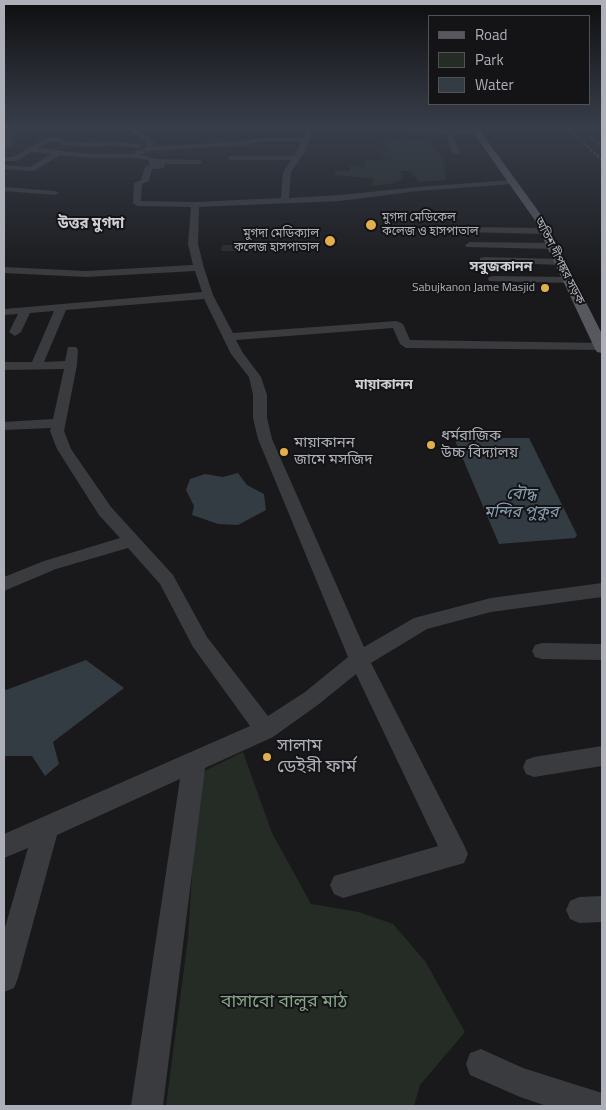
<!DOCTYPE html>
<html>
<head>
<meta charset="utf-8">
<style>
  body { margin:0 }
  #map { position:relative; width:606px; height:1110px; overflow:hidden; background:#19191b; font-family:"Titillium Web",sans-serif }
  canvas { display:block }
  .frame { position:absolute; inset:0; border:5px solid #adb0b9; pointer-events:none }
  .legend { position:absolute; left:428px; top:15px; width:162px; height:90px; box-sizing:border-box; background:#141416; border:1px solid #515257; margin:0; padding:6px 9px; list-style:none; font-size:15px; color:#adb0b9 }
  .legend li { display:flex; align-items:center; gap:10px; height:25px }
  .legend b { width:25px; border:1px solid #515257 }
</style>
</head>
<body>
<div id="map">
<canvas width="606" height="1110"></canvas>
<div class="frame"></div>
<ul class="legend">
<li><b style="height:6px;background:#57585e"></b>Road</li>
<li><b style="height:14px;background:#252c26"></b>Park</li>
<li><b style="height:14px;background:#333b43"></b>Water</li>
</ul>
</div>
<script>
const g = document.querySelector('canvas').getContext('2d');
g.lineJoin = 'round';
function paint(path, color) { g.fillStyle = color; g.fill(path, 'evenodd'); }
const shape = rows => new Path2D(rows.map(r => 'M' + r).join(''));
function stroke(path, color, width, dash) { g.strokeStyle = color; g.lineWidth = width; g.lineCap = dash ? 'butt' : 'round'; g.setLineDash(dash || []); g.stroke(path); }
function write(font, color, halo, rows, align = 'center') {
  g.font = font + ' "Titillium Web","Noto Sans Bengali",sans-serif'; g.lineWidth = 4; g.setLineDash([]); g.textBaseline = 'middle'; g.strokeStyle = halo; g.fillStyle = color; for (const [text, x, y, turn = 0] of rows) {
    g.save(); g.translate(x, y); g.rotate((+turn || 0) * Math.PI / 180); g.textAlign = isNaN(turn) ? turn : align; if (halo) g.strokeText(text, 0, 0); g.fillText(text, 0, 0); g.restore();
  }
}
paint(shape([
  [381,139,428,140,444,159,446,180,419,182,410,171,400,171,402,178,396,183,372,186,374,179,335,175,335,171,350,171,349,166,365,167,365,160,386,160,380,151,386,150],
  [222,245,283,245,282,251,221,251],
  [243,752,272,833,311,904,359,912,393,924,425,961,465,1032,420,1085,414,1106,166,1106,188,938,198,774]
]), '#252c26');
paint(shape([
  [454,438,529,438,577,535,575,538,499,544],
  [238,473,247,485,264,494,266,510,238,525,218,524,192,515,194,506,186,490,190,479,205,474,223,477],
  [86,660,124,688,53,742,59,764,45,776,32,756,4,756,4,688,6,690]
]), '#333b43');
paint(shape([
  [126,128,133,128,150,138,154,142,153,147,244,141,261,138,304,138,306,134,304,128,310,128,312,134,304,153,291,172,289,198,340,195,418,187,513,180,517,182,513,184,418,191,340,201,199,207,198,244,204,268,213,295,233,333,397,321,403,324,410,340,602,343,601,350,406,348,400,344,393,328,236,340,243,353,261,377,267,395,267,418,272,439,364,647,414,618,491,598,602,583,602,597,491,612,427,629,371,663,464,845,468,854,464,863,343,898,334,894,330,885,334,876,438,846,356,674,319,704,273,737,205,768,163,1106,131,1106,180,779,57,835,18,978,14,988,4,992,4,931,28,848,4,858,4,834,250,726,193,647,160,584,128,548,56,569,4,591,4,577,44,561,120,538,99,515,57,449,50,431,51,428,4,430,4,422,53,419,64,369,4,370,4,362,32,362,54,311,30,313,21,332,15,336,9,332,18,314,4,315,4,309,202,292,195,271,86,277,4,273,4,267,86,271,193,265,188,244,191,207,137,206,133,203,134,183,141,180,145,167,150,165,148,160,137,158,89,158,60,155,34,171,4,169,4,165,30,167,51,154,31,152,17,161,4,161,4,157,13,157,47,138,59,137,64,141,94,143,111,141,139,144,143,146,139,148,111,145,94,147,62,145,57,141,49,142,38,148,89,154,135,154,135,151,145,148,147,142,126,128],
  [261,142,302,142,294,156,231,156,227,158,231,160,291,160,283,172,281,198,195,202,141,201,142,184,149,181,152,169,164,168,165,164,199,164,203,162,199,160,156,159,141,155,149,151,244,145,261,142],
  [204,299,231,354,249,377,253,395,253,418,258,439,348,657,305,692,268,716,207,637,173,575,111,507,71,449,64,431,77,365,78,350,76,347,68,347,65,361,44,362,66,310,204,299],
  [372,128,409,128,478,131,481,133,478,135,452,134,460,152,456,154,452,152,445,133,375,130,372,128],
  [4,129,13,131,12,148,5,146,6,133,4,133,4,129],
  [4,187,55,191,59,193,55,195,4,191,4,187],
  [467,227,545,228,550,231,545,234,464,232,462,230,467,227],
  [470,242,553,243,558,246,553,249,467,247,465,245,470,242],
  [484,257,561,259,566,262,561,265,480,262,480,258,484,257],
  [493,276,569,277,574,280,569,283,489,281,488,279,489,277,493,276],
  [542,643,602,644,602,660,542,659,535,657,532,651,535,645,542,643],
  [602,746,602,766,534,777,526,774,523,767,526,760,534,757,602,746],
  [602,896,602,922,579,923,570,919,566,910,570,901,579,897,602,896],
  [481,1049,523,1068,602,1093,602,1106,547,1106,520,1097,470,1075,466,1064,470,1053,481,1049]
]), '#3a3b3f');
paint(shape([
  [470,128,478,128,544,219,602,334,602,353,597,352,595,349,534,219,470,128]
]), '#57585e');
stroke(shape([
  [567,128,602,160],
  [580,128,602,147]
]), '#53555a', 2, [2.5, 2]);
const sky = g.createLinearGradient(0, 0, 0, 283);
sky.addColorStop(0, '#0e0e0f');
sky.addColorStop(0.45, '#383e4a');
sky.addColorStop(1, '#383e4a00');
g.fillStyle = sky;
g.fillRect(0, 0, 606, 283);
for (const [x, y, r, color] of [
  [371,225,6,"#e1af4b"],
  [330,241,6,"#e1af4b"],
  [545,288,5,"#e1af4b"],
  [431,445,5,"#e1af4b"],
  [284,452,5,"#e1af4b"],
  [267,757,5,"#e1af4b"]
]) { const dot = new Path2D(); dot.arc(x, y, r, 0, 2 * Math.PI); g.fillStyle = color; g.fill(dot); stroke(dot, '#141416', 2); }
write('12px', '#adb0b9', '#141416', [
  ["মুগদা মেডিকেল",382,218,"left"],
  ["কলেজ ও হাসপাতাল",382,232,"left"],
  ["মুগদা মেডিক্যাল",319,234],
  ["কলেজ হাসপাতাল",319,248],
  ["Sabujkanon Jame Masjid",535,288]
], 'right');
write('12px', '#adb0b9', '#141416', [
  ["অতিশ দীপঙ্কর সড়ক",559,261,63]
]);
write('bold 14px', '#cdcfd5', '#141416', [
  ["সবুজকানন",501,268],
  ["মায়াকানন",384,386]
]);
write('bold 15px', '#cdcfd5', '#141416', [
  ["উত্তর মুগদা",91,224]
]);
write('15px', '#adb0b9', '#141416', [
  ["ধর্মরাজিক",441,436],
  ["উচ্চ বিদ্যালয়",441,453],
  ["মায়াকানন",294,443],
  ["জামে মসজিদ",294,460]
], 'left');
write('italic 16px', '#879db0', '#141416', [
  ["বৌদ্ধ",521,495],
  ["মন্দির পুকুর",521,513]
]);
write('18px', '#adb0b9', '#141416', [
  ["সালাম",277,747],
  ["ডেইরী ফার্ম",277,768]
], 'left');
write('18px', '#86a287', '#141416', [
  ["বাসাবো বালুর মাঠ",284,1003]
]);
</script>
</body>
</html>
